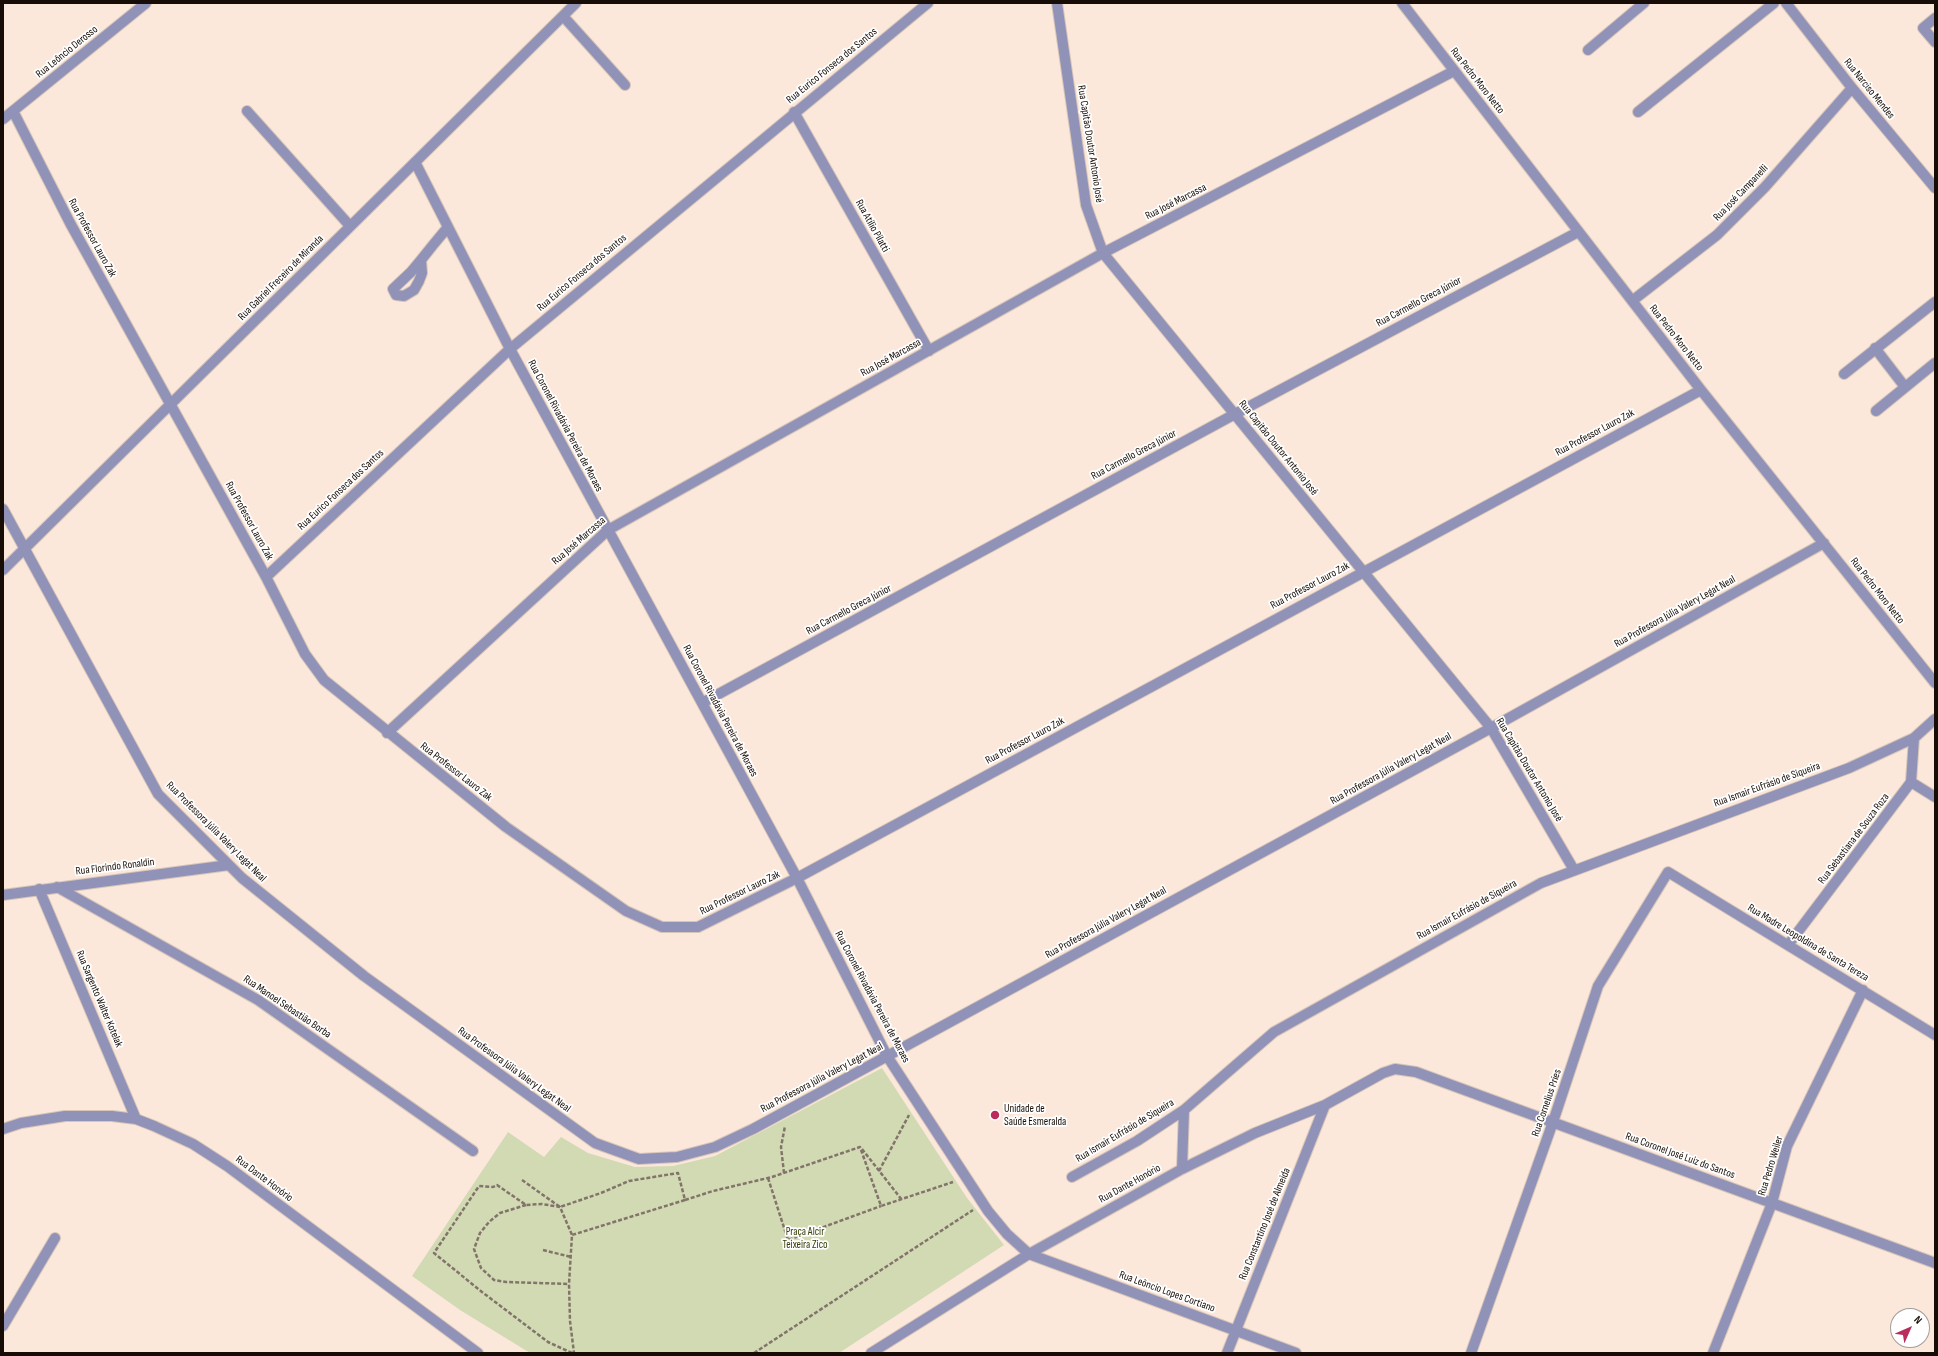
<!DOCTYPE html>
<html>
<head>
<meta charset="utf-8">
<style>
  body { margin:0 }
  #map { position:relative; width:1938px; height:1356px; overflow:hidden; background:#fbe8db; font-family:"Sofia Sans Condensed",sans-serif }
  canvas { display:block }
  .frame { position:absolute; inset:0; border:4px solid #170d06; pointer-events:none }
  .north { position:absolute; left:1890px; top:1308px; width:40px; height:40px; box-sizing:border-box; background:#fff; border:1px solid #a29e9b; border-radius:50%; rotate:45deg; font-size:11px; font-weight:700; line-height:16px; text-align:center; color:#170d06 }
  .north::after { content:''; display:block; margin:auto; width:14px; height:18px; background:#ba2c5c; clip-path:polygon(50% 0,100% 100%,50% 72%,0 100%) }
</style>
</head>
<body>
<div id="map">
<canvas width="1938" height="1356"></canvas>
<div class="frame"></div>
<div class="north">N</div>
</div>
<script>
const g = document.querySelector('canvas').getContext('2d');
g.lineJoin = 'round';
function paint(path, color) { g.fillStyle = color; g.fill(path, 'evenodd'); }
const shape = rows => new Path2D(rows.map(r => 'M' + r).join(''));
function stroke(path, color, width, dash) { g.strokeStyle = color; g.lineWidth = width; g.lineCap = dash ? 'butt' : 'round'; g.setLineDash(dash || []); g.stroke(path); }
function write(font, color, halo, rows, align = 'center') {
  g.font = font + ' "Sofia Sans Condensed",sans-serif'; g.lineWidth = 3.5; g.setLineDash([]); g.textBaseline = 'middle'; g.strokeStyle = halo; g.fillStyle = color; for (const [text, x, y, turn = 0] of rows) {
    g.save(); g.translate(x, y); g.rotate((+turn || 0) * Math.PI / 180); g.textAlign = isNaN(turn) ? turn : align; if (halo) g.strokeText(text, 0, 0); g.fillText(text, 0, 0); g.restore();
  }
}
paint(shape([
  [882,1068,967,1198,1004,1245,839,1353,530,1353,460,1310,412,1276,508,1132,544,1157,561,1137,588,1153,635,1167,673,1166,715,1156]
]), '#d2dab3');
const minor = shape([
  [1057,3,1086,205,1103,253,1491,728,1574,870],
  [1402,3,1701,390,1935,683],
  [1786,3,1852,88,1935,188],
  [563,16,625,85],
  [1935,18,1923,28,1935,42],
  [1588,50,1644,3],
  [13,111,70,223,266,577,305,654,324,680,506,827,626,911,662,927,698,927,797,878,1701,390],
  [247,111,350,226],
  [794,112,929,351],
  [1638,112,1774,3],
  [3,119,146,3],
  [415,162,510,349,797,878,887,1056,988,1211,1007,1234,1029,1254,1296,1353],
  [421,260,422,273,419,281,414,290,404,296,396,295,393,289,411,272,421,260,433,245,448,227],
  [1632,301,1717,235,1765,187,1852,88],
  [1875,348,1905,387],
  [1844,374,1935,302],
  [1876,411,1935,363],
  [3,509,158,794,242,878,364,976,595,1143,639,1159,677,1157,715,1147,753,1129,1491,728,1824,543],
  [3,570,576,3],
  [266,577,510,349,928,3],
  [702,703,1235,414,1578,232],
  [387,733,608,530,1103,253,1454,71],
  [1911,782,1935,797],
  [57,887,258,1000,473,1151],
  [39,889,136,1119],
  [3,895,229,865],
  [1788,945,1911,782,1914,738],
  [3,1129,21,1123,65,1116,112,1116,136,1119,154,1126,193,1144,227,1166,478,1353],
  [1182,1169,1184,1110],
  [1072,1177,1137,1141,1184,1110,1274,1032,1541,883,1849,768,1914,738,1935,719],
  [3,1326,55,1238],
  [871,1353,1029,1254,1182,1169,1255,1133,1325,1105,1383,1073,1395,1069,1416,1072,1935,1263],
  [1227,1353,1325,1105],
  [1471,1353,1553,1122,1598,986,1668,872,1935,1035],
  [1713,1353,1772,1203,1787,1146,1863,990]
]);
stroke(minor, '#d7c5b9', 12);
stroke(shape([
  [862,1149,902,1200],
  [879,1171,909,1115],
  [784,1173,781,1147,785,1126],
  [768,1178,788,1240,881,1206],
  [522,1180,560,1207,601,1193,629,1181,678,1173,685,1200,572,1235],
  [685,1200,713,1191,772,1177,860,1147,881,1206,953,1182],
  [526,1205,500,1213,489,1222,480,1233,474,1249,481,1268,494,1280,506,1282,569,1284],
  [543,1250,571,1257],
  [572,1353,548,1342,482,1292,434,1253,479,1186,493,1187,497,1185,526,1205,542,1204,560,1207,572,1235,569,1284,570,1321,574,1353],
  [754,1353,973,1210]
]), '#82746a', 2.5, [4, 2]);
stroke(minor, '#9192b7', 10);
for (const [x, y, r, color] of [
  [995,1115,5,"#ba2c5c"]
]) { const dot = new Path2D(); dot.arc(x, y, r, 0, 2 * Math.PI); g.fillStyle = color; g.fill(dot); stroke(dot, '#fff', 1.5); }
write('11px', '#170d06', '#fff', [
  ["Rua Leôncio Derosso",67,52,-39],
  ["Rua Eurico Fonseca dos Santos",832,66,-39],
  ["Rua Pedro Moro Netto",1477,81,52],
  ["Rua Narciso Mendes",1869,89,51],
  ["Rua Capitão Doutor Antonio José",1090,144,81],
  ["Rua José Campanelli",1741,193,-46],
  ["Rua José Marcassa",1176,202,-27],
  ["Rua Atílio Pilatti",872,226,61],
  ["Rua Professor Lauro Zak",92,238,61],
  ["Rua Eurico Fonseca dos Santos",582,273,-40],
  ["Rua Gabriel Freceiro de Miranda",281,278,-45],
  ["Rua Carmello Greca Júnior",1419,302,-28],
  ["Rua Pedro Moro Netto",1676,338,52],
  ["Rua José Marcassa",891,358,-29],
  ["Rua Coronel Rivadávia Pereira de Moraes",565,426,62],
  ["Rua Professor Lauro Zak",1595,433,-28],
  ["Rua Capitão Doutor Antonio José",1278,448,51],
  ["Rua Carmello Greca Júnior",1134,455,-28],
  ["Rua Eurico Fonseca dos Santos",341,490,-43],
  ["Rua Professor Lauro Zak",249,521,61],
  ["Rua José Marcassa",579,541,-41],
  ["Rua Professor Lauro Zak",1310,586,-28],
  ["Rua Pedro Moro Netto",1877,591,52],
  ["Rua Carmello Greca Júnior",849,610,-28],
  ["Rua Professora Júlia Valery Legat Neal",1675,612,-29],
  ["Rua Coronel Rivadávia Pereira de Moraes",720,711,62],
  ["Rua Professor Lauro Zak",1025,741,-28],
  ["Rua Professora Júlia Valery Legat Neal",1391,769,-29],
  ["Rua Capitão Doutor Antonio José",1529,770,59],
  ["Rua Professor Lauro Zak",456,772,38],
  ["Rua Ismair Eufrásio de Siqueira",1767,785,-20],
  ["Rua Professora Júlia Valery Legat Neal",216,832,45],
  ["Rua Sebastiana de Souza Roza",1854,839,-53],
  ["Rua Florindo Ronaldin",115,867,-7],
  ["Rua Professor Lauro Zak",740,893,-26],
  ["Rua Ismair Eufrásio de Siqueira",1467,910,-29],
  ["Rua Professora Júlia Valery Legat Neal",1106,923,-29],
  ["Rua Madre Leopoldina de Santa Tereza",1808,943,31],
  ["Rua Coronel Rivadávia Pereira de Moraes",872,997,62],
  ["Rua Sargento Walter Kotelak",99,999,67],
  ["Rua Manoel Sebastião Borba",287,1007,34],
  ["Rua Professora Júlia Valery Legat Neal",514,1070,36],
  ["Rua Professora Júlia Valery Legat Neal",822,1078,-28],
  ["Rua Cornelius Pries",1547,1103,-71],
  ["Rua Ismair Eufrásio de Siqueira",1125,1131,-31],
  ["Rua Coronel José Luiz do Santos",1680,1156,20],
  ["Rua Pedro Weiler",1771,1166,-73],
  ["Rua Dante Honório",264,1179,37],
  ["Rua Dante Honório",1130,1184,-29],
  ["Rua Constantino José de Almeida",1265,1224,-68],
  ["Rua Leôncio Lopes Cortiano",1167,1292,20]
]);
write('11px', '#170d06', '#fff', [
  ["Unidade de",1004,1109],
  ["Saúde Esmeralda",1004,1122]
], 'left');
write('11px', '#363d07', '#fff', [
  ["Praça Alcir",805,1232],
  ["Teixeira Zico",805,1245]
]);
</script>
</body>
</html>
